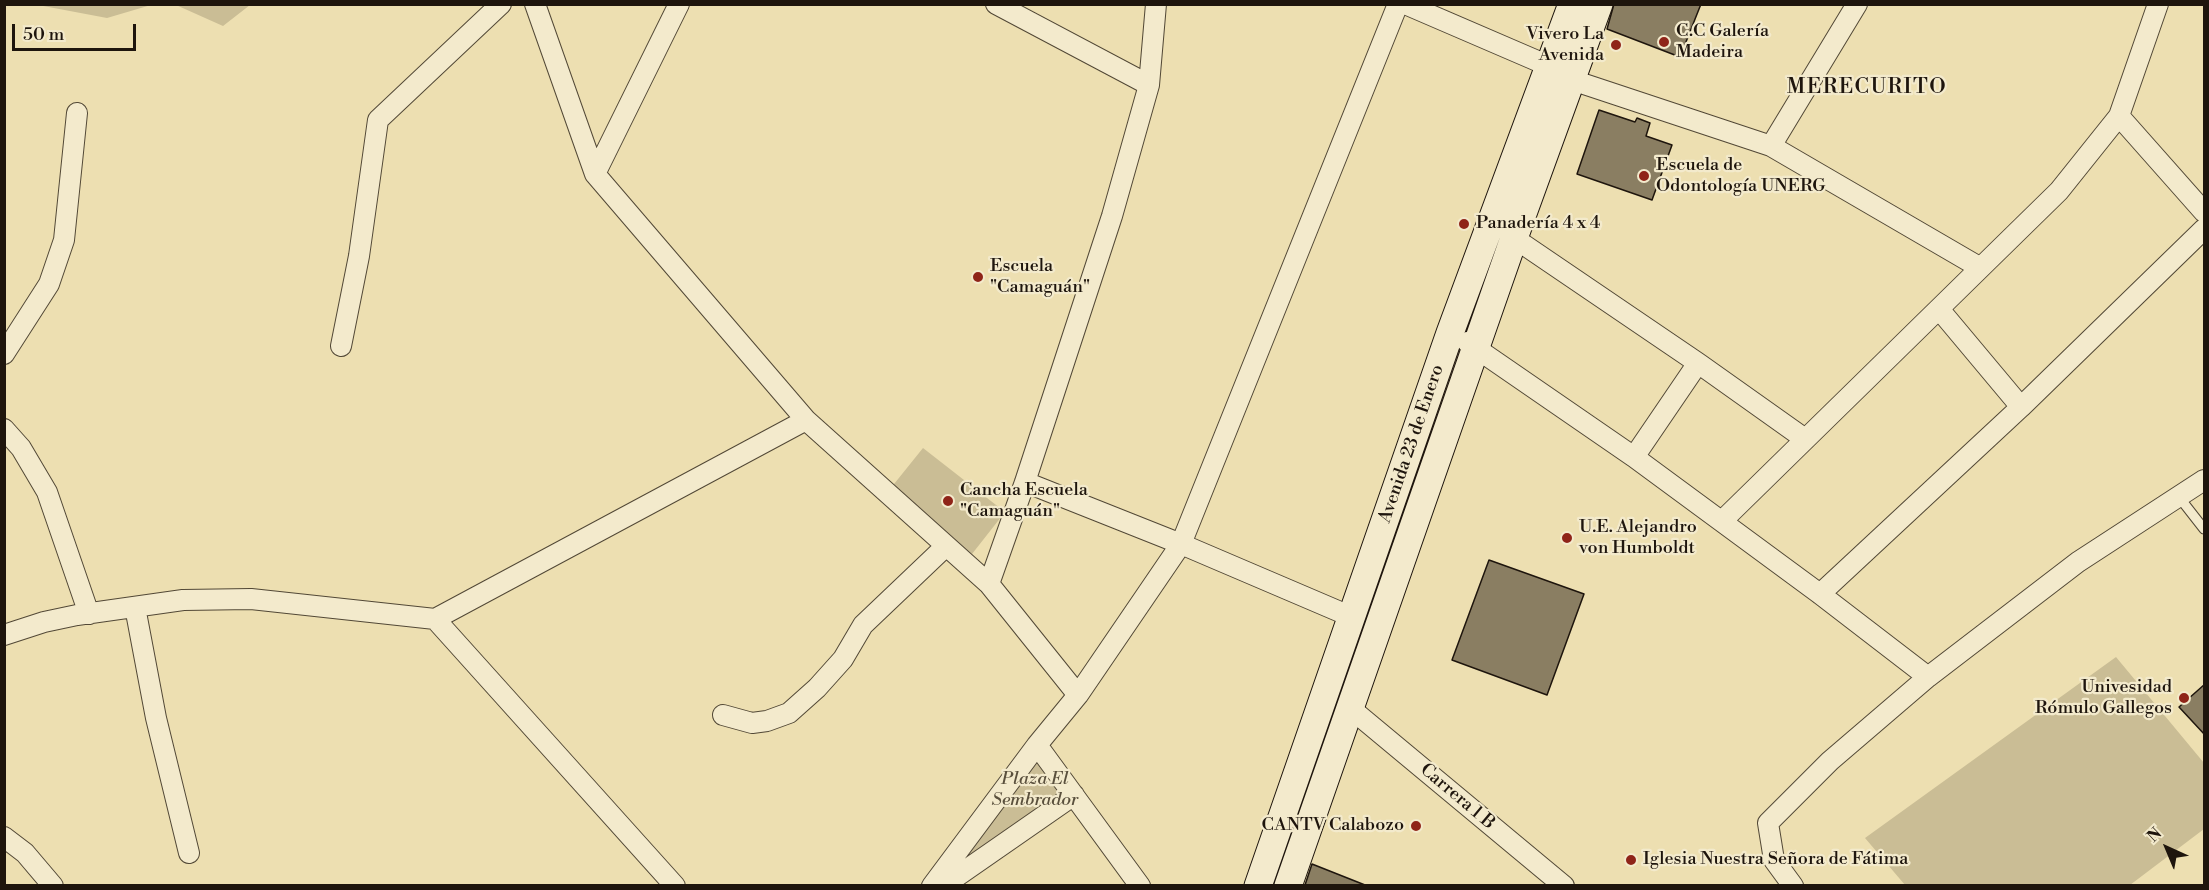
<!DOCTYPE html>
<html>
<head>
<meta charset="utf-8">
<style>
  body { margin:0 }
  #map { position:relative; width:2209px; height:890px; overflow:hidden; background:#eddfb1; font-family:"Libre Bodoni",serif }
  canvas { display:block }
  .frame { position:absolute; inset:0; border:6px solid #1e150d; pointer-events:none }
  .north { position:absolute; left:2137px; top:818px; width:60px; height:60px; -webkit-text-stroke:4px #f3eacc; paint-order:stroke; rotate:316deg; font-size:16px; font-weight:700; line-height:24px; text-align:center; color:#1e150d }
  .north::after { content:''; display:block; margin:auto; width:21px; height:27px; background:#1e150d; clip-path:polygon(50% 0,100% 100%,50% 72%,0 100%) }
  .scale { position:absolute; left:12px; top:24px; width:124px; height:27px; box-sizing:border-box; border:3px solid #1e150d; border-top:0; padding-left:8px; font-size:18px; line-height:21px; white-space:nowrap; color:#1e150d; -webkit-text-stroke:4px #f3eacc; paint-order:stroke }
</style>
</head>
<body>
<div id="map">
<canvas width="2209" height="890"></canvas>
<div class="frame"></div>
<div class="north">N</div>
<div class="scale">50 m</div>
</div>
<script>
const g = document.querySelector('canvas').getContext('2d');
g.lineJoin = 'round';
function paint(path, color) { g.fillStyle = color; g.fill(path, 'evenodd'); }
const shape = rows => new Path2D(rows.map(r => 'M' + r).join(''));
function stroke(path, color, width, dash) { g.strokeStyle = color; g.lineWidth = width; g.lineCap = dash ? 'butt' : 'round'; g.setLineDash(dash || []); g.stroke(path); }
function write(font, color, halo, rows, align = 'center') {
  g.font = font + ' "Libre Bodoni",serif'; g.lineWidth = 4.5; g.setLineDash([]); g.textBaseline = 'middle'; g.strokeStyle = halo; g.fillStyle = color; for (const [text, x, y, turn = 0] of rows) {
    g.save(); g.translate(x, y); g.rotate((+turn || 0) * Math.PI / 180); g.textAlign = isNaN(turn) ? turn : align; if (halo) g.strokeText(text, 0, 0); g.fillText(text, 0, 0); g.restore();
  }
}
paint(shape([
  [38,5,151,4,151,5,107,18],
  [176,5,250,5,223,26],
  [923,448,1005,512,972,554,890,489],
  [2116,657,2204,763,2204,829,2130,885,1905,885,1865,838],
  [1035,757,1064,796,945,875]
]), '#cabd95');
const building = shape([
  [1614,4,1701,4,1680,57,1607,29,1614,4],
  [1599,110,1635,122,1637,118,1650,123,1646,136,1672,145,1652,200,1577,174,1599,110],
  [1489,560,1584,594,1547,695,1452,660,1489,560],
  [2205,684,2205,735,2179,707,2205,684],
  [1312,864,1365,885,1305,885,1312,864]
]);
paint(building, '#8a7e62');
stroke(building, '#1e150d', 1.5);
const lane = shape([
  [2179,497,2204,529]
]);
const street = shape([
  [535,4,595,174,806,420,989,584,1078,695],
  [996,4,1149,85],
  [1405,4,1549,66],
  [1572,80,1771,146,1979,267],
  [2119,116,2204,212],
  [1771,146,1857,4],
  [595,174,679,4],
  [1514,238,1698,363,1805,439],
  [1939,309,2021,407],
  [1467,342,1634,457,1820,594,1928,677],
  [341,346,359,256,378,120,501,4],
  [4,354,49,284,64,240,77,113],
  [4,429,21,448,47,492,89,614],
  [1634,457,1698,363],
  [1025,482,1181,544,1352,617],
  [1722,521,2059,191,2119,116,2158,4],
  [989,584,1025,482,1112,216,1149,85,1156,4],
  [1820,594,2021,407,2204,229],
  [135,607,156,718,189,853],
  [435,619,675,886],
  [4,635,44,622,77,615,183,600,251,599,435,619,806,420],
  [1350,708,1564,886],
  [723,715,752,723,767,721,789,713,817,688,843,659,863,625,946,546],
  [1037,745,1140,886],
  [4,837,25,853,53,886],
  [932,886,1037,745,1078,695,1181,544,1398,4],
  [943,886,1074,795],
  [1793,886,1774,860,1768,823,1830,761,1928,677,2078,562,2204,480]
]);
const secondary = shape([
  [1258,886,1450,333,1572,4],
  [1288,886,1514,238,1599,4]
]);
stroke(lane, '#524836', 11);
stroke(street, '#524836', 22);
stroke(secondary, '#1e150d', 29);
stroke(lane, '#f3eacc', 9);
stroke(street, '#f3eacc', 20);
stroke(secondary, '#f3eacc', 27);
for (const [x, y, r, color] of [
  [1664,42,6,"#8f2418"],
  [1616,45,6,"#8f2418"],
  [1644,176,6,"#8f2418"],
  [1464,224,6,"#8f2418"],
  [978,277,6,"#8f2418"],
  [948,501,6,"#8f2418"],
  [1567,538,6,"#8f2418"],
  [2184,698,6,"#8f2418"],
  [1416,826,6,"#8f2418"],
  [1631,860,6,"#8f2418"]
]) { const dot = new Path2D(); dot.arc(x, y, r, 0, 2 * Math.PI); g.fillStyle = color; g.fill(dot); stroke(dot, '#f3eacc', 2); }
write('18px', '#1e150d', '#f3eacc', [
  ["C.C Galería",1676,32],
  ["Madeira",1676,53],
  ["Vivero La",1604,35,"right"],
  ["Avenida",1604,56,"right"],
  ["Escuela de",1656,166],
  ["Odontología UNERG",1656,187],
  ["Panadería 4 x 4",1476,224],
  ["Escuela",990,267],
  ["\"Camaguán\"",990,288],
  ["Cancha Escuela",960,491],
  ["\"Camaguán\"",960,512],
  ["U.E. Alejandro",1579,528],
  ["von Humboldt",1579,549],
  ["Univesidad",2172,688,"right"],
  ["Rómulo Gallegos",2172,709,"right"],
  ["CANTV Calabozo",1404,826,"right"],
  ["Iglesia Nuestra Señora de Fátima",1643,860]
], 'left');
write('18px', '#1e150d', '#f3eacc', [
  ["Avenida 23 de Enero",1412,444,-71],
  ["Carrera 1 B",1457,797,40]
]);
write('italic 18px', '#5a503d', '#f3eacc', [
  ["Plaza El",1035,780],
  ["Sembrador",1035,801]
]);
g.letterSpacing = '1.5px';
write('21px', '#1e150d', '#f3eacc', [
  ["MERECURITO",1867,88]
]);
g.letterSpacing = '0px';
</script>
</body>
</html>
